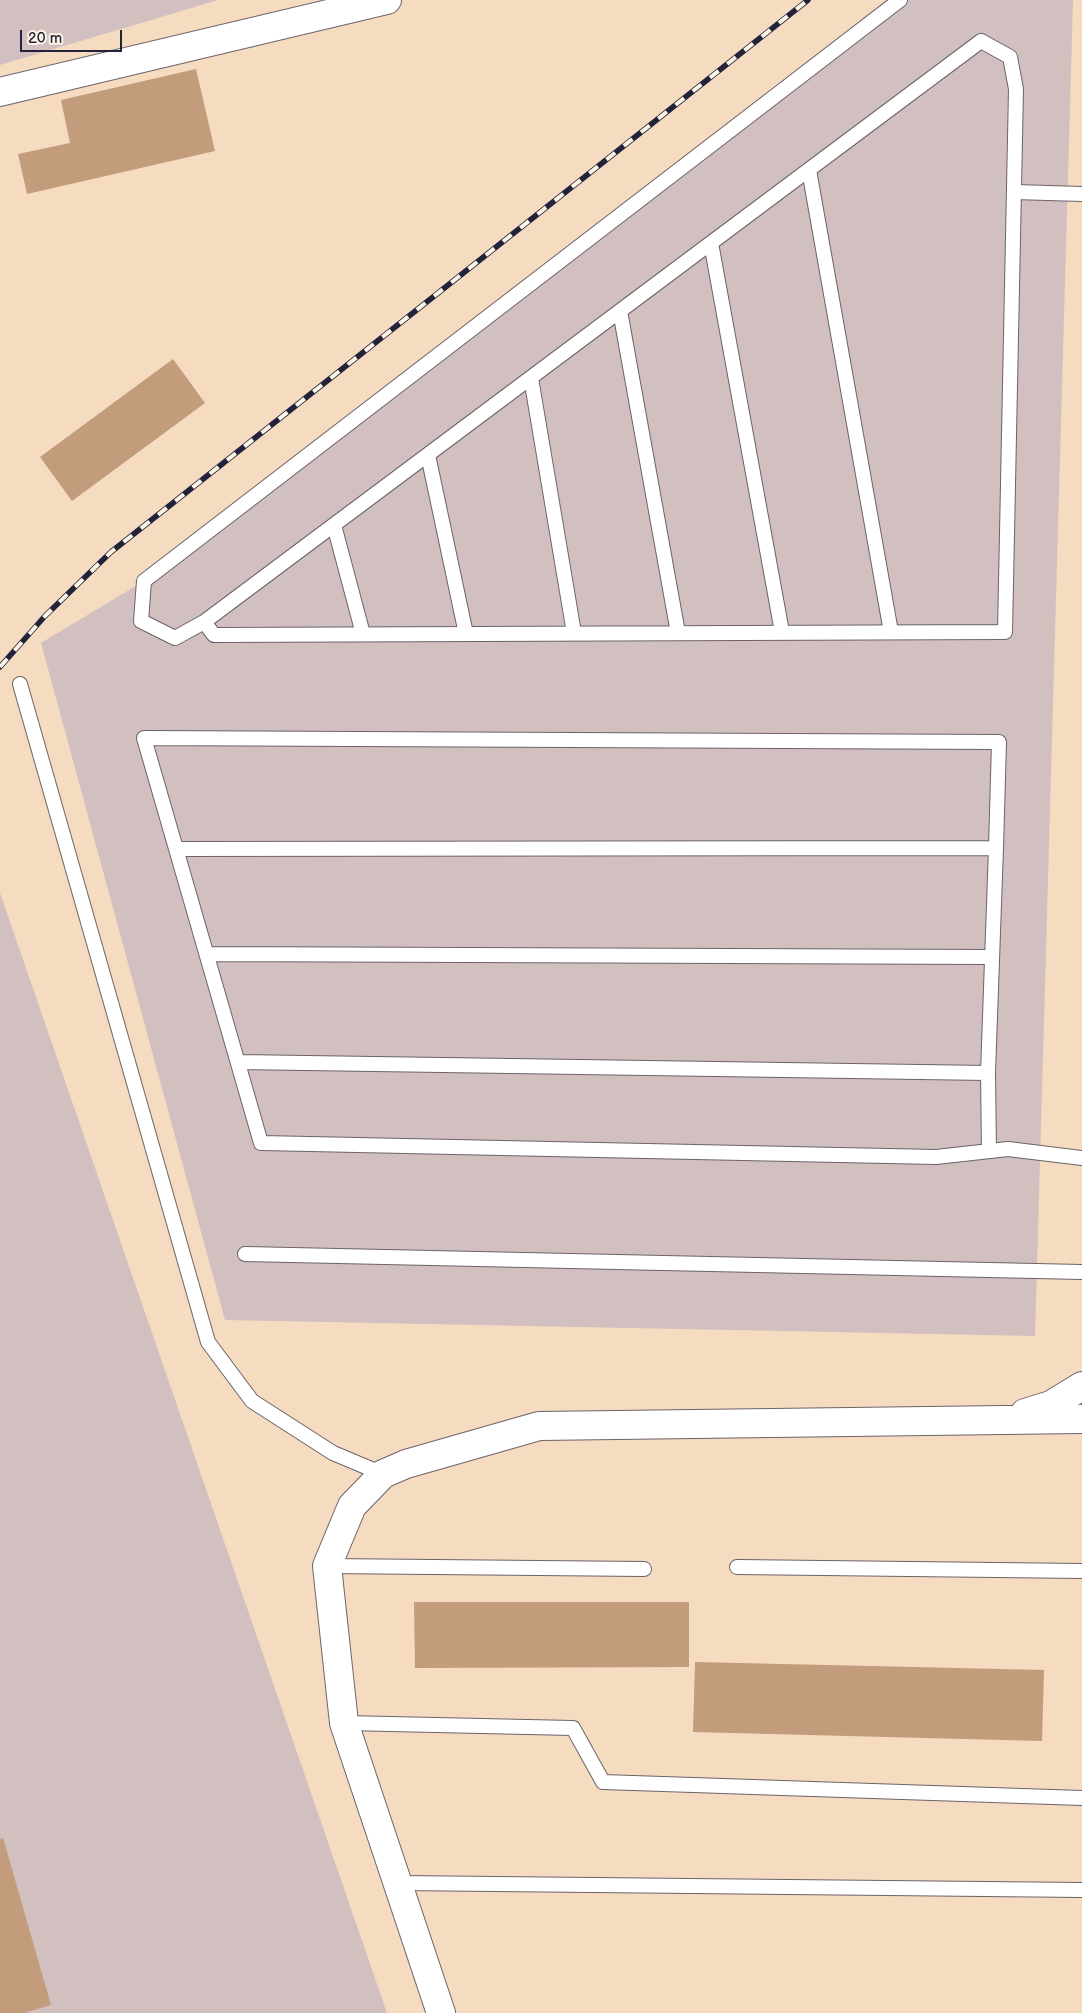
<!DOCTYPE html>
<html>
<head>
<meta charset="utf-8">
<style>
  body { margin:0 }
  #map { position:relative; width:1082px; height:2013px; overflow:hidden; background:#f5dbbf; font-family:"Balsamiq Sans",sans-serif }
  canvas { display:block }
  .scale { position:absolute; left:20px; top:30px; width:102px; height:22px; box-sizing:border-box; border:2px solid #22223b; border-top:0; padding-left:6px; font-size:15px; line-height:18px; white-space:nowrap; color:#22223b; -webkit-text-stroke:4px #fcf5e5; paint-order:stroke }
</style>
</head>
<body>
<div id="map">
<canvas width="1082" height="2013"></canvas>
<div class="scale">20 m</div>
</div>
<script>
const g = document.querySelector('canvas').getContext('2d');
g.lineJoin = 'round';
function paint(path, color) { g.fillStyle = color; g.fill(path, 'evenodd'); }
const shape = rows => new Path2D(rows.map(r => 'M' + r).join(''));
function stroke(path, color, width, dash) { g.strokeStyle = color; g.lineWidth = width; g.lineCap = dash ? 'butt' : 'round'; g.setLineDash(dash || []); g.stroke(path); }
paint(shape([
  [0,0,218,0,0,65],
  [886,0,1073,0,1035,1336,225,1320,41,643,144,581],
  [0,893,387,2013,0,2013]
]), '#d2bfc0');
paint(shape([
  [196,69,215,151,27,194,18,154,70,143,61,100],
  [173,359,205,403,72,501,40,457],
  [414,1602,689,1602,689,1667,415,1668],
  [695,1662,1044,1670,1042,1741,693,1732],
  [3,1838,51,2005,24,2013,0,2013,0,1839]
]), '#c29c7b');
const lane = shape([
  [981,41,1010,57,1016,89,1005,632,214,635,204,622,981,41],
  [809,170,891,632],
  [1014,192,1082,194],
  [711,243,782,632],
  [620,311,678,633],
  [531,378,574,633],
  [428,455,466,634],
  [334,525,363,634],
  [204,622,175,638,141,621,144,581,900,0],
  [20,684,208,1342,252,1401,333,1453,383,1474],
  [176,849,996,848,999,742,144,738,261,1143,936,1157,1008,1149,1082,1158],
  [207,954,992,957],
  [238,1062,988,1073,996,848],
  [988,1073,989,1151],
  [245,1254,1082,1272],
  [327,1566,644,1569],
  [737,1567,1082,1571],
  [344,1723,573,1728,603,1782,1082,1798],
  [398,1883,1082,1890]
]);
const street = shape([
  [0,92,387,0],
  [1025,1413,1051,1405,1082,1386],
  [441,2013,344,1723,327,1566,352,1506,383,1474,406,1464,539,1426,1082,1419]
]);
stroke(lane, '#6c6369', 16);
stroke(street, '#6c6369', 30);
stroke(lane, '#fff', 14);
stroke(street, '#fff', 28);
const rail = shape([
  [0,667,45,616,111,552,808,0]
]);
stroke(rail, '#22223b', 5.5);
stroke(rail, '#fcf5e5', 4, [11]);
</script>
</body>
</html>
